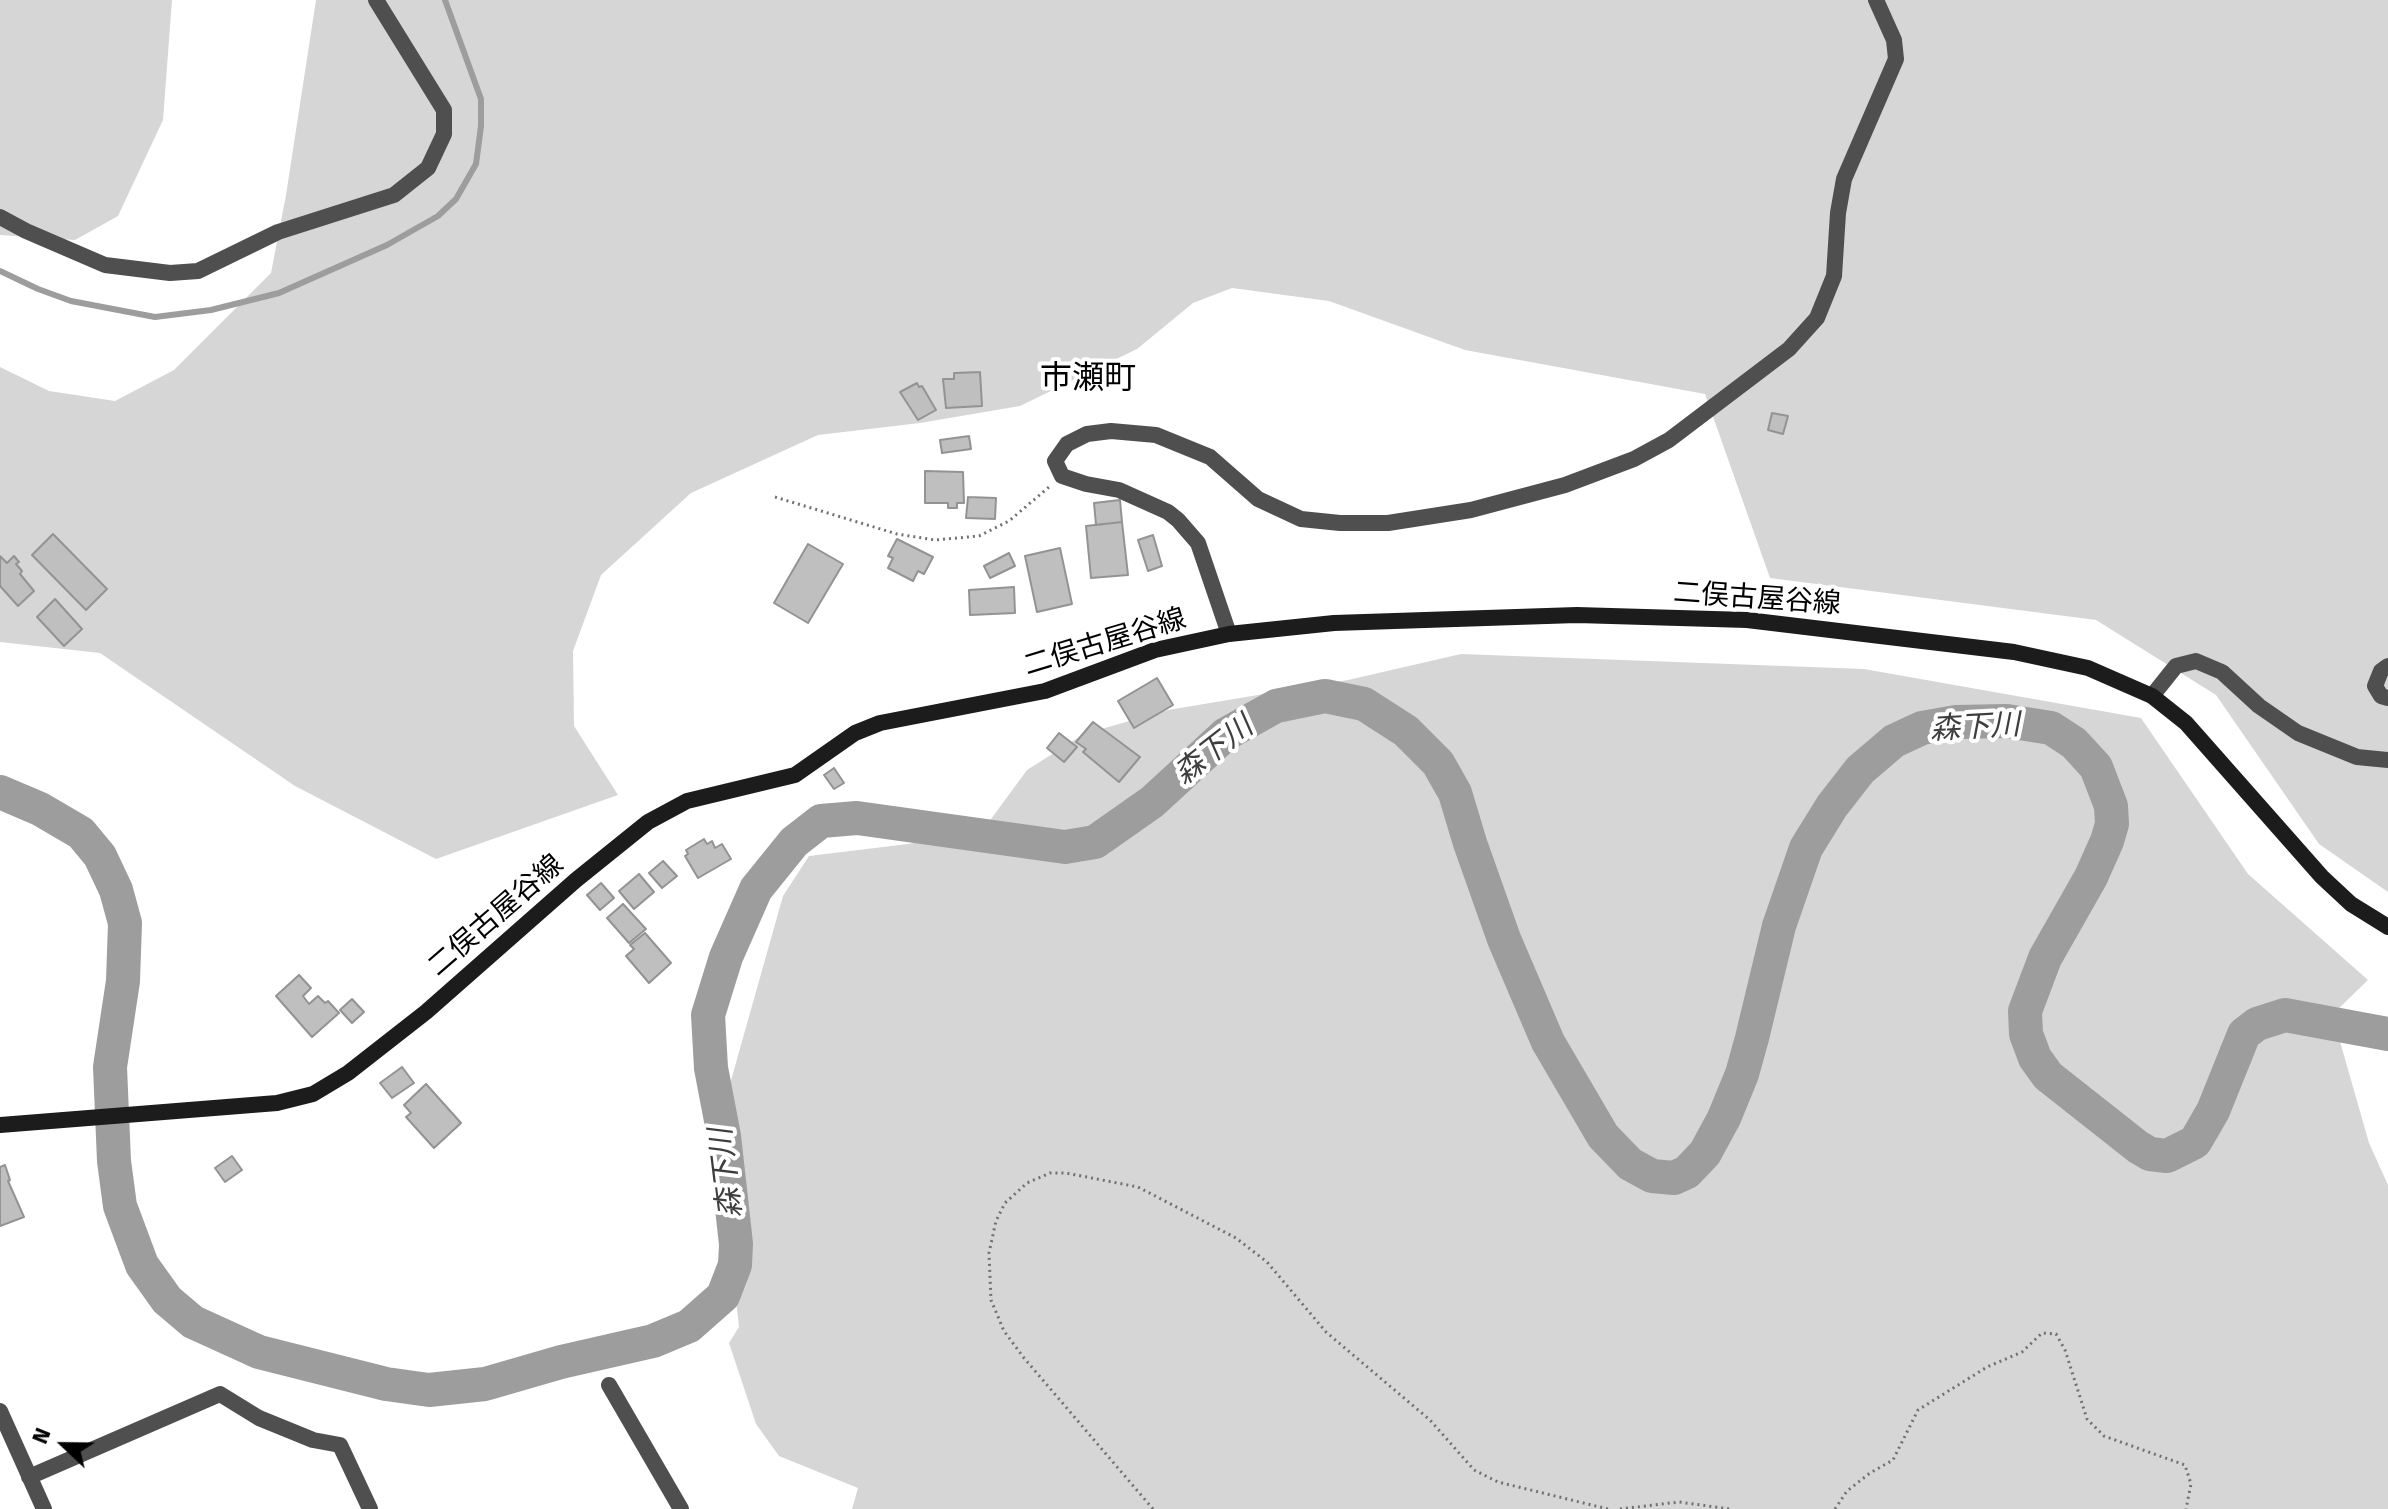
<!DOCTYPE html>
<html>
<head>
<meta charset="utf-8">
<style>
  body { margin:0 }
  #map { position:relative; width:2388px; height:1509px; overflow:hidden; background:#fff; font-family:"Fira Sans",sans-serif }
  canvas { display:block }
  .north { position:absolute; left:24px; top:1405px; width:80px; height:80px; -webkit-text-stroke:6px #fff; paint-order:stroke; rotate:292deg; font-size:22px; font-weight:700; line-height:32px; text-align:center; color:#000 }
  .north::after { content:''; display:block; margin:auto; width:28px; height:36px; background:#000; clip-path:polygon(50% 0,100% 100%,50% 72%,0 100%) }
</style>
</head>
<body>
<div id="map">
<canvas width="2388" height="1509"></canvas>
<div class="north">N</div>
</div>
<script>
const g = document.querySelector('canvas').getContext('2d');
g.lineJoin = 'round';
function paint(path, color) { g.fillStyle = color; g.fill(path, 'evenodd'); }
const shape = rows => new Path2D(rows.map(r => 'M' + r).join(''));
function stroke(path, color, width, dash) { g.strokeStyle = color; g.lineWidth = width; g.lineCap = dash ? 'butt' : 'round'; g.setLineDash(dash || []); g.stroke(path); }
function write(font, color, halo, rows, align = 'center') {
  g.font = font + ' "Fira Sans","Noto Sans JP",sans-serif'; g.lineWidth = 8; g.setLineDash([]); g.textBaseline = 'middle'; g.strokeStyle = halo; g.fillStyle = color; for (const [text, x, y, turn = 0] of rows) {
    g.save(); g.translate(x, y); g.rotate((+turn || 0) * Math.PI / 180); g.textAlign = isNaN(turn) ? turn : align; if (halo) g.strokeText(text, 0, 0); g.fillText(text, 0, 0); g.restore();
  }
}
paint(shape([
  [0,0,172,0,163,120,118,216,75,240,0,235],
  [316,0,2388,0,2388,892,2319,844,2216,695,2096,620,1770,578,1705,394,1465,350,1329,301,1232,288,1193,303,1137,349,1020,406,920,423,818,435,691,493,601,575,573,651,574,726,618,795,436,859,295,786,100,653,0,642,0,367,49,391,115,401,174,370,271,273,286,195],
  [1461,654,1864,669,2141,718,2248,874,2368,980,2338,1009,2339,1038,2369,1143,2388,1185,2388,1509,852,1509,858,1488,779,1456,756,1424,729,1343,739,1327,717,1130,783,896,809,856,908,844,983,830,1027,770,1084,734,1168,710,1348,680]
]), '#d6d6d6');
stroke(shape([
  [0,271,38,289,71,301,155,317,211,310,279,293,387,245,438,216,456,199,476,164,481,126,481,99,445,0]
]), '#9d9d9d', 6);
stroke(shape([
  [0,792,40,809,81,833,100,856,116,890,125,923,123,981,110,1067,114,1161,120,1206,142,1265,167,1300,193,1322,259,1352,386,1384,429,1390,485,1384,561,1362,653,1341,689,1326,723,1296,735,1265,736,1244,724,1136,711,1068,708,1015,726,957,756,889,794,842,821,821,857,818,1065,847,1095,842,1152,802,1226,734,1276,706,1325,696,1364,704,1406,731,1438,763,1455,793,1470,843,1504,939,1548,1042,1603,1136,1630,1164,1652,1176,1674,1178,1687,1172,1705,1153,1724,1118,1742,1074,1752,1038,1779,926,1806,848,1832,806,1860,770,1894,741,1922,728,1956,722,2007,721,2051,728,2074,743,2096,767,2111,806,2112,824,2107,841,2091,877,2045,958,2025,1011,2026,1034,2035,1058,2048,1076,2138,1147,2150,1154,2167,1156,2195,1142,2213,1111,2244,1034,2257,1024,2285,1015,2388,1034]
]), '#9d9d9d', 34);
const building = shape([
  [980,372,982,406,946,408,943,379,954,379,954,373,980,372],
  [917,383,919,387,922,386,936,410,918,420,900,392,917,383],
  [1772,413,1788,416,1783,434,1768,430,1772,413],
  [969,436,971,449,942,453,940,440,969,436],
  [925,471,963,472,964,503,957,503,957,508,948,508,948,503,925,503,925,471],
  [968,497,996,498,995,519,966,518,968,497],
  [1120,500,1122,522,1096,525,1094,503,1120,500],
  [1122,522,1128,575,1091,578,1086,526,1122,522],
  [53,534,107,589,86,610,32,555,53,534],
  [1153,535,1162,566,1148,571,1138,540,1153,535],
  [897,539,933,557,924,574,918,571,913,581,888,568,893,558,888,556,897,539],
  [808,544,843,564,808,623,774,603,808,544],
  [1060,548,1072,604,1037,612,1025,556,1060,548],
  [1009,553,1015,566,990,578,984,566,1009,553],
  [0,556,7,563,14,556,19,562,16,564,22,571,20,574,34,591,18,606,0,586,0,556],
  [1014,587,1015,613,970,615,969,590,1014,587],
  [55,599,82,629,64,646,37,617,55,599],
  [1157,678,1173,705,1134,728,1118,701,1157,678],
  [1093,722,1140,757,1119,782,1083,752,1086,749,1076,742,1093,722],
  [1059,733,1077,747,1064,762,1047,748,1059,733],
  [834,768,844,783,834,789,824,775,834,768],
  [704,839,707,844,712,841,715,848,722,844,731,859,698,878,685,856,688,854,686,850,704,839],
  [663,861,677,876,662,888,649,873,663,861],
  [639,874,654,892,634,909,619,891,639,874],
  [601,883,614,898,600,910,587,895,601,883],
  [623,904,646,929,629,943,607,918,623,904],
  [645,933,671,963,649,983,626,956,634,949,630,945,645,933],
  [299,975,311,988,303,996,309,1004,318,996,325,1003,328,1001,339,1013,312,1037,276,996,299,975],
  [352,999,364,1012,352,1023,340,1010,352,999],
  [402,1067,414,1083,392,1098,380,1083,402,1067],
  [426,1084,461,1123,434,1148,406,1117,411,1113,404,1105,426,1084],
  [232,1156,242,1170,225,1182,215,1168,232,1156],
  [5,1165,10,1180,8,1181,24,1217,0,1226,0,1167,5,1165]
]);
paint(building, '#bfbfbf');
stroke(building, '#939393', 2);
stroke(shape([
  [775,497,897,534,935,540,979,536,1009,521,1049,487],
  [1153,1509,1024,1358,1004,1331,991,1300,989,1253,996,1221,1005,1203,1027,1183,1050,1173,1066,1173,1138,1187,1236,1238,1267,1262,1326,1332,1430,1420,1474,1470,1498,1482,1608,1509],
  [1620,1509,1679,1502,1730,1509],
  [1835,1509,1847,1491,1870,1473,1893,1460,1918,1410,1987,1367,2022,1352,2042,1333,2056,1334,2065,1350,2087,1419,2104,1436,2185,1465,2191,1484,2186,1509]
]), '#717171', 3, [2, 4]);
stroke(shape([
  [0,217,26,231,105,265,170,273,198,271,278,232,394,195,428,168,444,134,444,110,376,0],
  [1229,634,1198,543,1178,520,1168,512,1119,490,1086,484,1062,476,1055,461,1067,444,1087,434,1111,431,1156,435,1210,457,1258,499,1301,519,1340,523,1388,523,1471,510,1565,485,1634,459,1669,440,1789,349,1817,318,1834,276,1838,213,1844,179,1896,59,1894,40,1876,0],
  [2388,666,2381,671,2375,686,2381,696,2388,698],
  [2152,696,2176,666,2196,661,2222,672,2259,706,2298,733,2357,757,2388,760],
  [609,1385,681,1509],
  [0,1411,44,1509],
  [29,1477,220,1394,259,1418,313,1440,340,1445,370,1509]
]), '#4f4f4f', 16);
stroke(shape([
  [0,1125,277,1103,313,1094,348,1073,426,1012,576,880,648,822,687,801,795,775,855,733,880,723,1045,691,1155,650,1229,634,1334,623,1577,615,1747,620,2014,652,2088,668,2152,696,2186,723,2322,877,2351,904,2388,927]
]), '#1c1c1c', 16);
write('28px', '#000', '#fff', [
  ["二俣古屋谷線",1757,599,4],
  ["二俣古屋谷線",1105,643,-17],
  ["二俣古屋谷線",496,916,-41]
]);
write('italic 30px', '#3e3e3e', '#fff', [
  ["森下川",1975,728,-3],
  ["森下川",1214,751,-38],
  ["森下川",727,1173,-97]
]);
write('32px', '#000', '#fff', [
  ["市瀬町",1088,379]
]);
</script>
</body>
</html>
